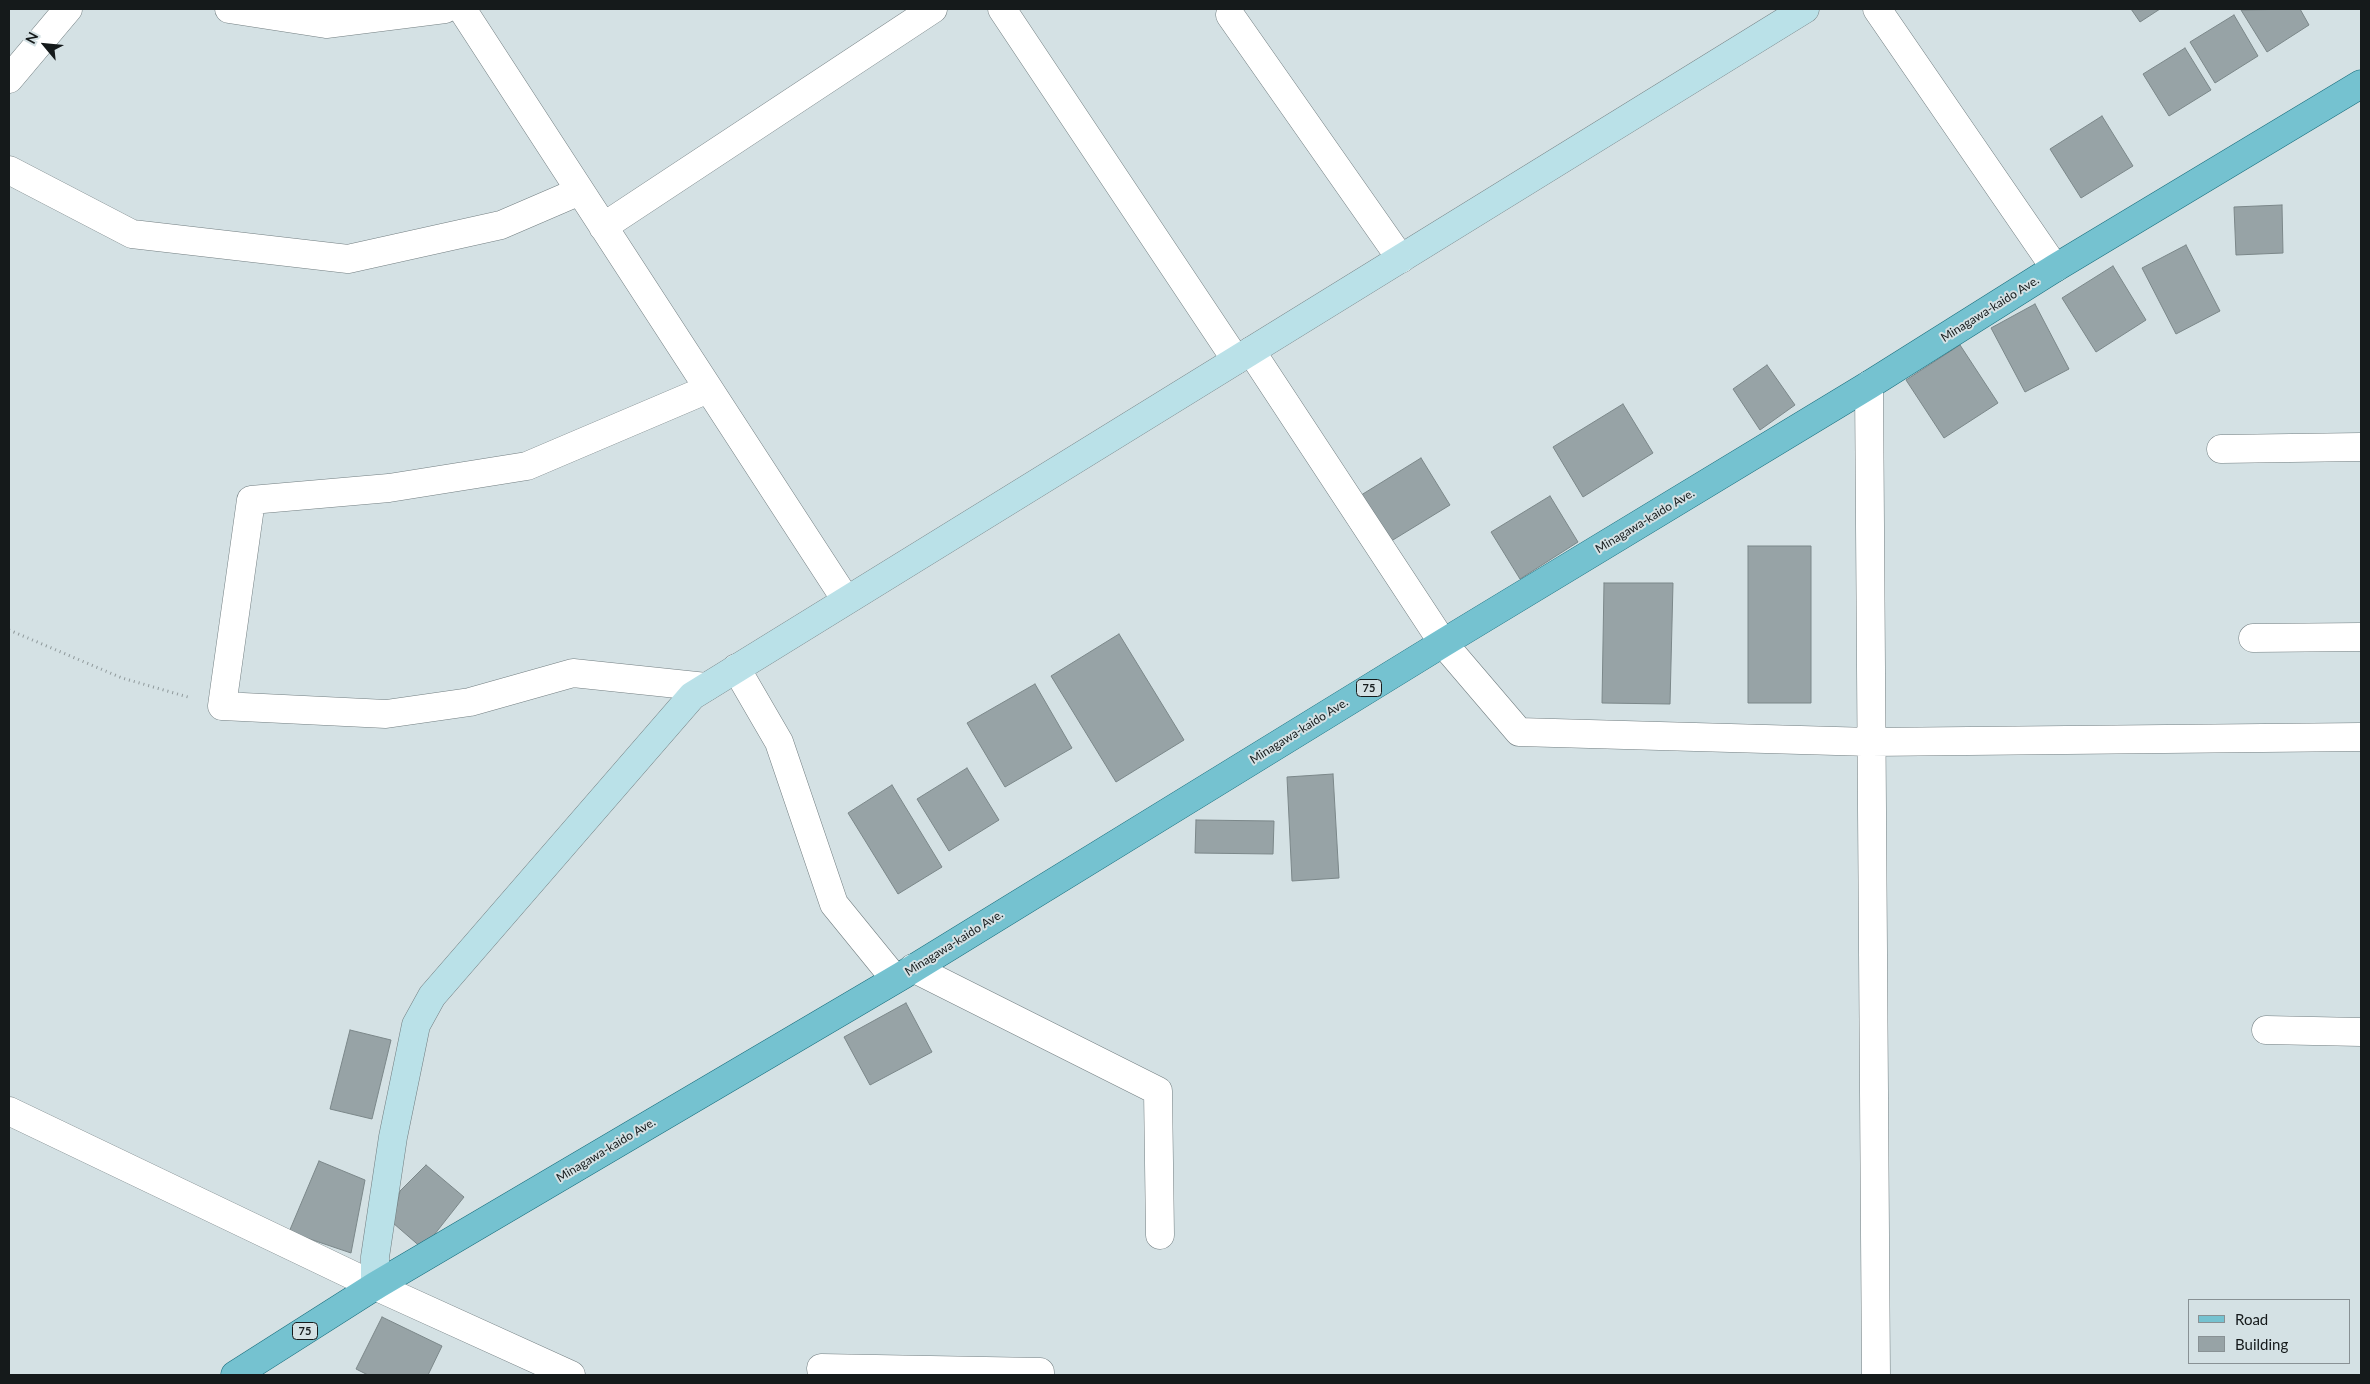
<!DOCTYPE html>
<html>
<head>
<meta charset="utf-8">
<style>
  body { margin:0 }
  #map { position:relative; width:2370px; height:1384px; overflow:hidden; background:#d4e1e4; font-family:Lato,sans-serif }
  canvas { display:block }
  .frame { position:absolute; inset:0; border:10px solid #151a1b; pointer-events:none }
  .legend { position:absolute; left:2188px; top:1299px; width:162px; height:65px; box-sizing:border-box; background:#d4e1e4; border:1px solid #889194; margin:0; padding:6px 9px; list-style:none; font-size:15px; color:#151a1b }
  .legend li { display:flex; align-items:center; gap:10px; height:25px }
  .legend b { width:25px; border:1px solid #889194 }
  .north { position:absolute; left:20px; top:20px; width:50px; height:50px; -webkit-text-stroke:4px #d4e1e4; paint-order:stroke; rotate:298deg; font-size:14px; font-weight:700; line-height:20px; text-align:center; color:#151a1b }
  .north::after { content:''; display:block; margin:auto; width:18px; height:22px; background:#151a1b; clip-path:polygon(50% 0,100% 100%,50% 72%,0 100%) }
</style>
</head>
<body>
<div id="map">
<canvas width="2370" height="1384"></canvas>
<div class="frame"></div>
<ul class="legend">
<li><b style="height:6px;background:#75c2d0"></b>Road</li>
<li><b style="height:14px;background:#97a3a6"></b>Building</li>
</ul>
<div class="north">N</div>
</div>
<script>
const g = document.querySelector('canvas').getContext('2d');
g.lineJoin = 'round';
function paint(path, color) { g.fillStyle = color; g.fill(path, 'evenodd'); }
const shape = rows => new Path2D(rows.map(r => 'M' + r).join(''));
function stroke(path, color, width, dash) { g.strokeStyle = color; g.lineWidth = width; g.lineCap = dash ? 'butt' : 'round'; g.setLineDash(dash || []); g.stroke(path); }
function write(font, color, halo, rows, align = 'center') {
  g.font = font + ' Lato,sans-serif'; g.lineWidth = 4; g.setLineDash([]); g.textBaseline = 'middle'; g.strokeStyle = halo; g.fillStyle = color; for (const [text, x, y, turn = 0] of rows) {
    g.save(); g.translate(x, y); g.rotate((+turn || 0) * Math.PI / 180); g.textAlign = isNaN(turn) ? turn : align; if (halo) g.strokeText(text, 0, 0); g.fillText(text, 0, 0); g.restore();
  }
}
const building = shape([
  [2131,9,2160,9,2140,22,2131,9],
  [2300,9,2309,25,2267,52,2241,10,2300,9],
  [2234,15,2258,56,2215,83,2190,42,2234,15],
  [2185,48,2211,90,2169,116,2143,74,2185,48],
  [2102,116,2133,166,2081,198,2050,149,2102,116],
  [2282,205,2283,253,2236,255,2234,207,2282,205],
  [2186,245,2220,311,2176,334,2142,268,2186,245],
  [2113,266,2146,320,2096,352,2062,298,2113,266],
  [2035,304,2069,369,2025,392,1991,328,2035,304],
  [1960,345,1998,403,1944,438,1906,380,1960,345],
  [1767,365,1795,405,1760,430,1733,389,1767,365],
  [1623,404,1653,453,1583,497,1553,447,1623,404],
  [1421,458,1450,505,1388,543,1358,497,1421,458],
  [1550,496,1578,542,1520,579,1491,532,1550,496],
  [1748,546,1811,546,1811,703,1748,703,1748,546],
  [1604,583,1673,583,1670,704,1602,703,1604,583],
  [1119,634,1184,740,1116,782,1051,676,1119,634],
  [1035,684,1072,748,1005,787,967,723,1035,684],
  [967,768,999,820,949,851,917,799,967,768],
  [1333,774,1339,878,1292,881,1287,777,1333,774],
  [892,785,942,867,898,894,848,813,892,785],
  [1196,820,1274,821,1273,854,1195,853,1196,820],
  [906,1003,932,1052,870,1085,844,1037,906,1003],
  [350,1030,391,1040,372,1119,330,1109,350,1030],
  [319,1161,365,1180,351,1253,289,1232,319,1161],
  [426,1165,464,1197,423,1249,393,1223,400,1191,426,1165],
  [382,1317,442,1346,428,1375,368,1375,356,1369,382,1317]
]);
paint(building, '#97a3a6');
stroke(building, '#7b8789', 1);
const street = shape([
  [229,9,326,24,445,9],
  [462,9,846,600],
  [1002,9,1236,360],
  [1877,9,2055,268],
  [1230,15,1401,259],
  [9,79,68,9],
  [9,170,132,234,348,259,501,225,580,191],
  [603,227,933,9],
  [1251,351,1443,643,1519,732,1871,742,2361,737],
  [1869,385,1876,1375],
  [2221,449,2361,447],
  [2253,638,2361,637],
  [736,668,779,742,834,904,895,979],
  [706,687,573,673,470,702,386,714,222,706,251,500,389,488,527,466,708,389],
  [913,968,1158,1091,1160,1235],
  [2266,1030,2361,1032],
  [9,1111,375,1286,571,1375],
  [822,1375,821,1368,1040,1372,1040,1375]
]);
const secondary = shape([
  [375,1286,375,1257,393,1137,416,1025,432,996,692,696,1805,9]
]);
const primary = shape([
  [235,1375,375,1286,903,975,1443,643,1869,385,2055,268,2361,84]
]);
stroke(street, '#727e81', 29);
stroke(secondary, '#727e81', 29);
stroke(primary, '#186d7c', 29);
stroke(shape([
  [9,630,122,678,188,697]
]), '#8f999b', 3, [1, 4]);
stroke(street, '#fff', 28);
stroke(secondary, '#bae1e8', 28);
stroke(primary, '#75c2d0', 28);
for (const [x, y, w] of [
  [1369,688,25],
  [305,1331,25]
]) { const box = new Path2D(); box.roundRect(x - w / 2, y - 8.5, w, 17, 4); g.fillStyle = '#d4e1e4'; g.fill(box); stroke(box, '#151a1b', 1); }
write('bold 11px', '#151a1b', null, [
  ["75",1369,688],
  ["75",305,1331]
]);
write('12px', '#151a1b', '#d4e1e4', [
  ["Minagawa-kaido Ave.",1990,309,-32],
  ["Minagawa-kaido Ave.",1645,521,-31],
  ["Minagawa-kaido Ave.",1299,731,-32],
  ["Minagawa-kaido Ave.",954,943,-32],
  ["Minagawa-kaido Ave.",606,1150,-31]
]);
</script>
</body>
</html>
